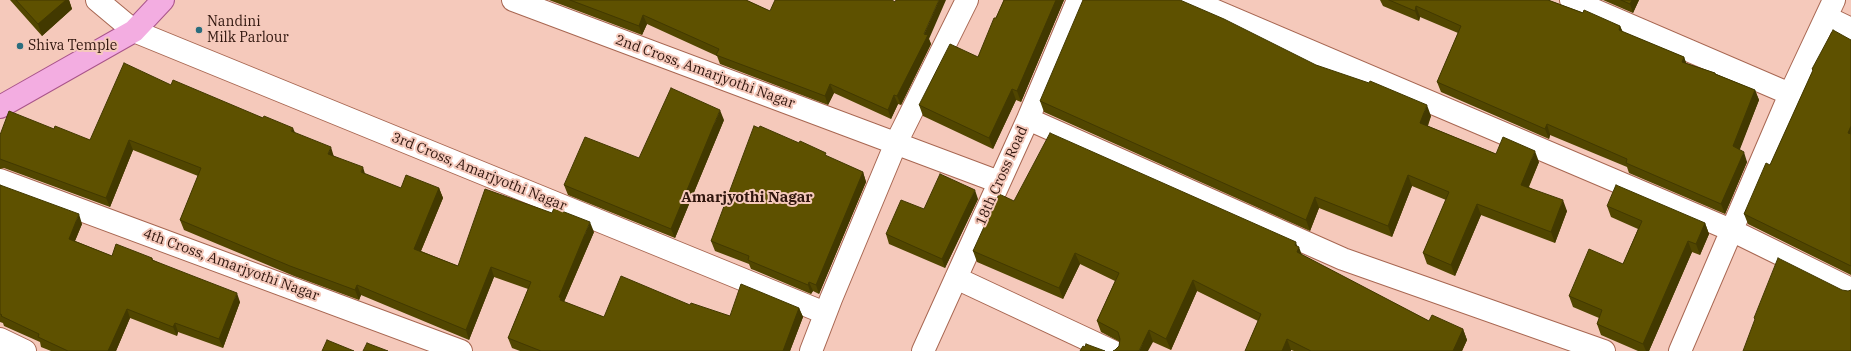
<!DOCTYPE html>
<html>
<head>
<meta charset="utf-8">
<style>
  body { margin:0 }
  canvas { display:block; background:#f5c9bb }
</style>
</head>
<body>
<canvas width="1851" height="351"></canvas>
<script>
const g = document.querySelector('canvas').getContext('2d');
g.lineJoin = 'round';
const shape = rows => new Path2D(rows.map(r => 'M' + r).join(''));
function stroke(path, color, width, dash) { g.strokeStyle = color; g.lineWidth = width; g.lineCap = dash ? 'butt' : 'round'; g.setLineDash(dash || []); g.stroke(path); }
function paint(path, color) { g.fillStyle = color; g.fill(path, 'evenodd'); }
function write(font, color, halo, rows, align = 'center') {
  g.font = font + ' "IBM Plex Serif",serif'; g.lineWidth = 4; g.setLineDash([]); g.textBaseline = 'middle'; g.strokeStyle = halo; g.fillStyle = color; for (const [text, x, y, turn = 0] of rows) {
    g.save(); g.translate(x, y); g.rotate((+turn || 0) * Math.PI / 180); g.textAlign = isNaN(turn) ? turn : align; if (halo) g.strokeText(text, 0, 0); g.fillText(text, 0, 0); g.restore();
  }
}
const minor = shape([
  [97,0,134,31,825,313],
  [513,0,999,182],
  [1190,0,1731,230,1851,289],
  [1571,0,1790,94],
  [1826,17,1851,29],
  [1028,119,1343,259,1604,351],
  [0,180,461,351],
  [956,278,1112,351],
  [0,339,25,351],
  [811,351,831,299,896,143,967,0],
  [923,351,1028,119,1078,0],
  [1680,351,1790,94,1834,0]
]);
const major = shape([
  [0,107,134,31,163,0]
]);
stroke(minor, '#a86752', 24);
stroke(major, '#a9548a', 24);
stroke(minor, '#fff', 22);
stroke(major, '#f3ade1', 22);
paint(shape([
  [10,0,69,0,72,9,42,36],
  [549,0,746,0,770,11,929,39,931,44,901,105,898,104,891,119,834,93,828,105,720,64,717,56,647,24,642,35],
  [1004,0,1064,0,1021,102,1016,100,993,149,923,116,919,105,978,57],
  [1380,0,1548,0,1620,26,1623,32,1684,57,1686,63,1715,73,1716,74,1755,90,1759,100,1739,150,1747,162,1725,214,1629,173,1627,167,1550,135,1549,139,1441,92,1437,82,1458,33,1420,17,1419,21,1383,6],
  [1603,0,1639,0,1633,13],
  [1851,40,1851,275,1748,224,1744,214,1770,165,1813,71,1812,69],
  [1316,65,1431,116,1428,126,1496,154,1539,162,1529,187,1567,211,1555,243,1481,215,1455,276,1427,264,1423,253,1446,200,1412,186,1392,237,1319,208,1310,231,1044,112,1040,101],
  [171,85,263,118,295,133,334,156,365,174,401,188,439,188,443,198,421,251,458,266,594,232,564,302,604,317,690,305,730,316,799,308,803,317,790,351,520,351,512,348,508,338,528,289,494,277,469,340,361,295,359,300,294,276,184,230,180,220,198,176,133,150,110,207,4,168,0,169,0,135,54,129,90,140],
  [724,120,675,238,568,195,564,185,639,158],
  [827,157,863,172,866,182,819,294,813,291,811,294,754,270,751,269,749,264,715,251,711,241],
  [0,185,82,224,75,241,112,256,152,258,153,260,240,302,223,348,178,332,177,336,130,318,116,351,51,351,41,347,40,342,4,326,3,323,0,322],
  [978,199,945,268,889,244,886,234,924,209],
  [1014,201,1297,246,1302,255,1429,321,1463,329,1467,340,1462,351,1294,351,1291,350,1291,351,1245,351,1258,321,1197,291,1171,350,1153,342,1115,350,1119,346,1120,342,1101,332,1097,321,1115,281,1080,264,1063,299,977,262,973,251],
  [1607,206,1705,223,1709,234,1700,255,1692,252,1649,351,1638,351,1601,335,1597,324,1599,318,1573,307,1569,296,1623,264,1638,229,1611,217]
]), '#514600');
paint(shape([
  [66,0,69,0,72,9,42,36,38,24],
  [939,0,946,0,929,39,931,44,901,105,897,96],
  [1056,0,1064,0,1021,102,1017,91],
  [1632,0,1639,0,1633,13,1630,4],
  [1416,6,1420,17,1419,21,1415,11],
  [643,15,647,24,642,35,639,26],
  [1620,26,1624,36,1619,30],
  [1684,57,1688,68,1682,62],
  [830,84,834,93,828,105,825,96],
  [1012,89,1016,100,993,149,989,138],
  [1755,90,1759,100,1737,157,1733,146],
  [894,95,898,104,891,119,888,110],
  [1427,105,1431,116,1424,134,1420,123],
  [720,110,724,120,675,238,671,229],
  [1547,124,1550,135,1549,139,1545,129],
  [1851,126,1851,142,1848,133],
  [293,128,297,137,291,131],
  [129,140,133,150,110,207,106,198],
  [331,147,334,157,328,154],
  [1535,151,1539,162,1525,195,1521,185],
  [1744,152,1747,162,1725,214,1721,204],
  [363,167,366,177,361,172],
  [863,172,866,182,819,294,816,285],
  [1408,175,1412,186,1392,237,1388,226],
  [439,188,443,198,418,258,414,249],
  [975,190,978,199,945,268,942,259],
  [1315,197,1319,208,1310,231,1306,220],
  [1563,200,1567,211,1555,243,1551,232],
  [1477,204,1481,215,1455,276,1451,265],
  [79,214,82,224,72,248,69,239],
  [590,222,594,232,563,304,559,297],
  [1705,223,1709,234,1700,255,1696,244],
  [1688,241,1692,252,1649,351,1646,351,1643,344],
  [1296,242,1298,249,1299,247,1303,258,1301,263,1295,245],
  [1075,253,1080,264,1063,299,1059,288],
  [491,267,494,277,469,340,466,330],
  [1193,280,1197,291,1171,350,1166,339],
  [809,282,813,291,811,294,808,285],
  [357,285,361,295,359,300,355,290],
  [237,293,240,302,223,348,219,339],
  [799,308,803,317,790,351,783,351],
  [127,309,130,318,116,351,108,351],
  [175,323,178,332,177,336,173,327],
  [1463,329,1467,340,1462,351,1453,351],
  [1149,330,1153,342,1148,351,1139,351],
  [1287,339,1291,350,1291,351,1282,351]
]), '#423900');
const building = shape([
  [16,0,66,0,38,24,16,0],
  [570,0,746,0,770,11,775,0,892,0,895,2,896,0,939,0,924,34,928,35,897,96,894,95,888,110,830,84,825,96,716,55,719,49,643,15,639,26,570,0],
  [1004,0,1056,0,1017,91,1012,89,989,138,919,105,950,44,978,57,994,18,996,18,1004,0],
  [1083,0,1180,0,1224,19,1316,65,1369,83,1370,81,1427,105,1420,123,1496,154,1503,137,1535,151,1521,185,1563,200,1551,232,1477,204,1451,265,1423,253,1449,192,1408,175,1388,226,1315,197,1306,220,1040,101,1083,0],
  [1389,0,1548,0,1583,13,1584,10,1620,26,1619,30,1684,57,1682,62,1715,73,1715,74,1755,90,1733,146,1744,152,1721,204,1626,163,1627,159,1547,124,1545,129,1437,82,1461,26,1416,6,1415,11,1389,0],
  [1621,0,1632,0,1630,4,1621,0],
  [1833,30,1851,40,1851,126,1848,133,1851,134,1851,266,1744,214,1766,163,1770,165,1813,70,1812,69,1833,30],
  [124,63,171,85,173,80,263,118,264,116,293,128,291,131,331,147,328,154,363,167,361,172,401,188,406,175,439,188,414,249,458,266,485,189,552,213,554,208,590,222,559,297,561,298,560,300,604,317,621,276,690,305,691,303,730,316,741,284,799,308,783,351,541,351,508,338,531,282,491,267,466,330,357,285,355,290,290,266,180,220,201,168,129,140,106,198,0,159,0,135,9,111,54,129,55,126,90,140,124,63],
  [671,88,720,110,671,229,564,185,585,137,639,158,671,88],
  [754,126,759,128,760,126,799,143,800,141,826,153,825,155,863,172,816,285,809,282,808,285,750,261,748,260,749,256,711,241,754,126],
  [1050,133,1296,242,1295,245,1299,247,1297,252,1429,321,1432,315,1463,329,1453,351,1311,351,1287,339,1282,351,1245,351,1261,314,1193,280,1166,339,1149,330,1139,351,1113,351,1115,350,1119,346,1120,339,1118,332,1097,321,1119,273,1075,253,1059,288,973,251,999,194,1014,201,1050,133],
  [940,174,975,190,942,259,886,234,901,200,924,209,940,174],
  [0,185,79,214,69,239,112,256,116,244,152,258,152,260,193,276,237,293,219,339,175,323,173,327,127,309,108,351,68,351,38,337,39,334,1,316,2,315,0,314,0,185],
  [1616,185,1705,223,1696,244,1688,241,1643,344,1597,324,1602,310,1569,296,1589,249,1623,264,1642,221,1607,206,1616,185],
  [1778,258,1842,290,1848,291,1851,290,1851,351,1743,351,1755,319,1754,318,1778,258],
  [327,340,354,351,322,351,327,340],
  [367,343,388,351,363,351,367,343],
  [1086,344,1105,351,1080,351,1083,346,1085,347,1086,344]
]);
paint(building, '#5e5100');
stroke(building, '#423900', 1);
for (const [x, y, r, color] of [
  [199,30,4,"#2a6d7e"],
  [20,46,4,"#2a6d7e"]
]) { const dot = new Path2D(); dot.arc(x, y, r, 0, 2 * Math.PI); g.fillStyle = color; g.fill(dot); stroke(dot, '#f5c9bb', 1.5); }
write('14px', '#2f150d', '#f5c9bb', [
  ["Nandini",207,22],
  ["Milk Parlour",207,38],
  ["Shiva Temple",28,46]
], 'left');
write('14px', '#2f150d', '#f5c9bb', [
  ["2nd Cross, Amarjyothi Nagar",705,72,20],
  ["3rd Cross, Amarjyothi Nagar",479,172,22],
  ["18th Cross Road",1002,176,-66],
  ["4th Cross, Amarjyothi Nagar",231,265,20]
]);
write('bold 15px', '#2f150d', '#f5c9bb', [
  ["Amarjyothi Nagar",747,198]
]);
</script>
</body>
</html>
